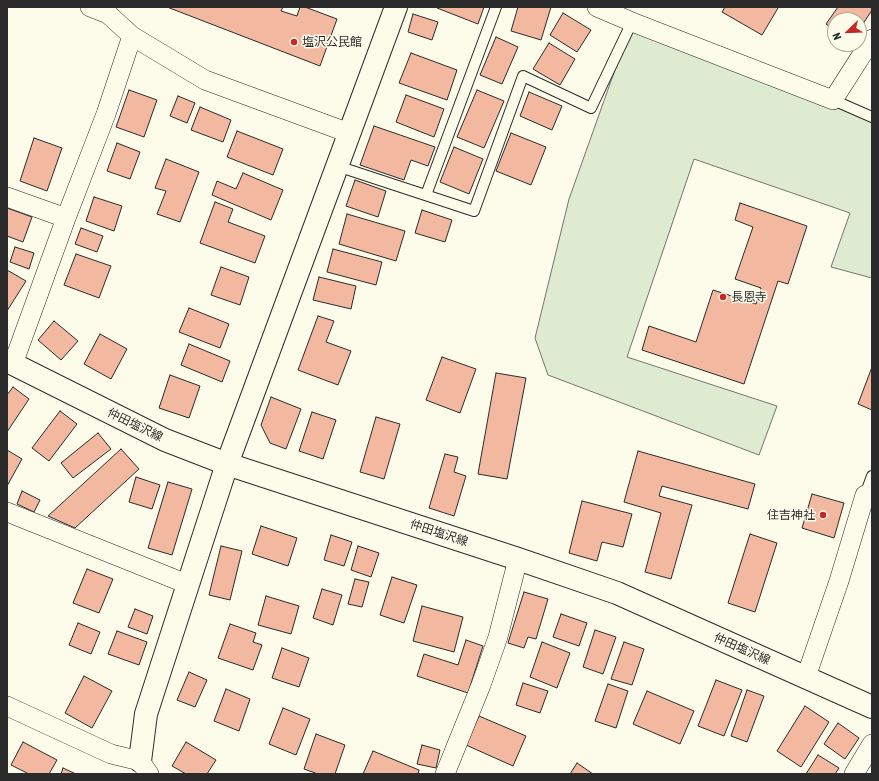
<!DOCTYPE html>
<html>
<head>
<meta charset="utf-8">
<style>
  body { margin:0 }
  #map { position:relative; width:879px; height:781px; overflow:hidden; background:#fdfbea; font-family:"Asap Condensed",sans-serif }
  canvas { display:block }
  .frame { position:absolute; inset:0; border:8px solid #2b2b2b; pointer-events:none }
  .north { position:absolute; left:827px; top:12px; width:40px; height:40px; box-sizing:border-box; background:#fdfbea; border:1px solid #a9a89e; border-radius:50%; rotate:247deg; font-size:11px; font-weight:700; line-height:16px; text-align:center; color:#2b2b2b }
  .north::after { content:''; display:block; margin:auto; width:14px; height:18px; background:#c62828; clip-path:polygon(50% 0,100% 100%,50% 72%,0 100%) }
</style>
</head>
<body>
<div id="map">
<canvas width="879" height="781"></canvas>
<div class="frame"></div>
<div class="north">N</div>
</div>
<script>
const g = document.querySelector('canvas').getContext('2d');
g.lineJoin = 'round';
function paint(path, color) { g.fillStyle = color; g.fill(path, 'evenodd'); }
const shape = rows => new Path2D(rows.map(r => 'M' + r).join(''));
function stroke(path, color, width, dash) { g.strokeStyle = color; g.lineWidth = width; g.lineCap = dash ? 'butt' : 'round'; g.setLineDash(dash || []); g.stroke(path); }
function write(font, color, halo, rows, align = 'center') {
  g.font = font + ' "Asap Condensed","Noto Sans JP",sans-serif'; g.lineWidth = 3; g.setLineDash([]); g.textBaseline = 'middle'; g.strokeStyle = halo; g.fillStyle = color; for (const [text, x, y, turn = 0] of rows) {
    g.save(); g.translate(x, y); g.rotate((+turn || 0) * Math.PI / 180); g.textAlign = isNaN(turn) ? turn : align; if (halo) g.strokeText(text, 0, 0); g.fillText(text, 0, 0); g.restore();
  }
}
const green = shape([
  [632,22,872,117,872,278,831,267,850,213,694,159,627,357,777,406,759,455,548,375,535,338,569,199,632,22]
]);
paint(green, '#deebd1');
stroke(green, '#74746e', 1);
const building = shape([
  [167,7,283,7,281,11,297,16,300,7,305,7,337,19,320,66,167,7],
  [438,7,484,7,478,24,437,8,438,7],
  [518,7,551,7,541,40,511,31,518,7],
  [725,7,775,7,778,8,762,35,722,12,725,7],
  [838,7,872,7,872,10,859,30,859,20,835,20,835,30,826,24,838,7],
  [563,13,591,30,577,52,550,35,563,13],
  [413,14,438,22,432,40,408,32,413,14],
  [496,37,518,47,502,84,480,75,496,37],
  [549,43,575,59,560,85,533,69,549,43],
  [411,53,457,70,447,100,399,83,411,53],
  [129,90,157,100,144,137,116,127,129,90],
  [477,90,504,101,484,148,457,137,477,90],
  [529,92,562,106,552,130,520,116,529,92],
  [406,95,444,109,434,137,396,122,406,95],
  [178,96,195,103,187,123,170,116,178,96],
  [200,107,231,120,223,142,191,130,200,107],
  [374,126,435,147,428,166,411,160,404,180,360,165,374,126],
  [237,131,283,149,273,175,227,157,237,131],
  [511,133,546,147,531,185,496,171,511,133],
  [34,138,62,148,47,191,20,181,34,138],
  [117,143,140,152,130,179,107,171,117,143],
  [454,147,483,159,469,194,440,182,454,147],
  [166,159,199,172,180,222,157,214,166,191,155,188,166,159],
  [243,173,283,190,271,220,212,195,217,181,236,189,243,173],
  [355,180,386,191,378,217,346,206,355,180],
  [94,197,122,206,114,231,86,221,94,197],
  [215,202,233,209,228,222,265,236,255,263,200,243,215,202],
  [740,203,807,226,788,284,778,281,744,384,642,350,649,326,696,342,713,290,756,304,761,288,735,279,753,227,735,220,740,203],
  [7,208,32,217,23,242,7,236,7,208],
  [422,210,452,220,445,242,415,233,422,210],
  [347,214,405,231,396,261,339,244,347,214],
  [81,228,103,236,97,252,75,244,81,228],
  [15,247,34,253,29,269,10,262,15,247],
  [333,249,382,262,376,285,327,272,333,249],
  [76,254,111,266,99,298,64,285,76,254],
  [221,267,249,277,240,305,211,295,221,267],
  [7,270,26,281,7,311,7,270],
  [319,277,356,286,351,309,313,300,319,277],
  [189,308,229,324,220,348,179,332,189,308],
  [318,316,334,321,326,342,351,351,338,385,298,370,318,316],
  [54,321,78,341,61,360,38,340,54,321],
  [100,334,127,349,111,379,84,364,100,334],
  [189,344,230,361,222,382,181,365,189,344],
  [442,357,476,369,460,413,426,400,442,357],
  [872,367,872,410,858,404,872,367],
  [496,373,526,378,507,479,478,474,496,373],
  [170,375,200,386,189,418,159,408,170,375],
  [13,387,29,399,7,432,7,395,13,387],
  [271,397,301,409,286,449,270,443,261,425,271,397],
  [60,411,77,424,49,461,32,448,60,411],
  [312,412,336,420,323,459,299,451,312,412],
  [376,417,400,424,384,479,360,472,376,417],
  [98,433,111,449,73,478,61,463,98,433],
  [121,449,139,469,75,528,48,516,121,449],
  [7,450,22,459,7,486,7,450],
  [638,451,755,484,748,509,662,486,659,496,692,505,671,579,645,572,661,513,624,502,638,451],
  [445,454,458,457,454,472,466,476,454,516,429,508,445,454],
  [136,477,160,485,152,509,129,502,136,477],
  [168,482,192,489,172,555,148,548,168,482],
  [22,491,40,500,34,512,17,504,22,491],
  [812,494,844,503,834,538,802,528,812,494],
  [582,501,632,514,623,547,602,542,597,561,569,553,582,501],
  [261,526,297,538,288,566,252,554,261,526],
  [750,534,777,543,755,612,728,603,750,534],
  [331,535,352,542,344,566,324,560,331,535],
  [221,546,242,551,230,600,209,595,221,546],
  [358,546,379,553,371,577,351,570,358,546],
  [87,569,113,579,99,613,73,603,87,569],
  [392,577,417,585,404,623,380,615,392,577],
  [355,579,369,582,362,607,348,604,355,579],
  [322,589,342,595,333,625,313,618,322,589],
  [524,592,548,599,536,639,528,637,524,648,508,643,524,592],
  [266,596,299,606,291,634,258,625,266,596],
  [422,606,463,617,454,652,413,641,422,606],
  [135,609,153,616,147,634,128,627,135,609],
  [561,614,587,623,579,646,553,637,561,614],
  [78,623,100,632,91,654,69,645,78,623],
  [230,624,256,633,253,642,262,645,253,670,218,658,230,624],
  [595,630,616,637,603,674,583,667,595,630],
  [117,631,147,642,139,665,108,654,117,631],
  [466,640,483,646,468,693,417,676,424,654,458,665,466,640],
  [542,642,570,653,557,688,530,677,542,642],
  [624,642,644,649,632,685,611,679,624,642],
  [282,648,309,658,299,687,272,678,282,648],
  [189,672,207,680,195,707,177,700,189,672],
  [84,676,112,691,92,728,65,713,84,676],
  [716,680,742,690,724,736,698,726,716,680],
  [523,683,548,691,540,713,516,705,523,683],
  [608,684,628,691,616,728,595,721,608,684],
  [226,689,250,699,239,731,214,721,226,689],
  [747,690,764,696,747,742,731,736,747,690],
  [647,691,694,711,680,744,633,724,647,691],
  [805,706,829,722,801,767,777,751,805,706],
  [283,708,310,719,296,755,269,744,283,708],
  [479,716,526,736,513,766,466,745,479,716],
  [838,723,859,738,845,759,824,744,838,723],
  [316,734,345,745,335,774,318,774,304,769,316,734],
  [23,742,57,760,49,774,29,774,11,765,23,742],
  [186,742,216,760,207,774,186,774,172,766,186,742],
  [422,745,440,750,436,768,417,764,422,745],
  [373,751,419,770,418,774,363,774,373,751],
  [818,755,839,768,835,774,806,774,818,755],
  [577,763,593,774,570,774,577,763],
  [63,768,76,774,61,774,63,768]
]);
paint(building, '#f2b8a0');
stroke(building, '#2b2b2b', 1);
const service = shape([
  [833,100,872,117],
  [337,166,474,211,523,76,591,108,632,22],
  [426,195,496,7],
  [865,495,872,476]
]);
const minor = shape([
  [90,7,108,14,132,36],
  [597,7,632,22,833,100,872,39],
  [7,197,66,218],
  [13,364,66,218,106,114,132,36,205,80,349,133],
  [7,512,187,584],
  [806,677,839,581,865,495],
  [7,706,111,754,140,761,149,774],
  [445,774,481,685,498,637,518,559],
  [854,774,872,744]
]);
const tertiary = shape([
  [140,761,146,714,227,464,396,7]
]);
const secondary = shape([
  [7,361,165,440,227,464,518,559,617,593,872,707]
]);
stroke(service, '#2b2b2b', 12);
stroke(minor, '#2b2b2b', 20);
stroke(tertiary, '#2b2b2b', 24);
stroke(secondary, '#2b2b2b', 24);
stroke(service, '#fdfbea', 10);
stroke(minor, '#fdfbea', 19);
stroke(tertiary, '#fdfbea', 22);
stroke(secondary, '#fdfbea', 22);
for (const [x, y, r, color] of [
  [294,42,4,"#c62828"],
  [723,297,4,"#c62828"],
  [823,515,4,"#c62828"]
]) { const dot = new Path2D(); dot.arc(x, y, r, 0, 2 * Math.PI); g.fillStyle = color; g.fill(dot); stroke(dot, '#fdfbea', 1.5); }
write('12px', '#2b2b2b', '#fdfbea', [
  ["塩沢公民館",302,42],
  ["長恩寺",731,297],
  ["住吉神社",815,515,"right"]
], 'left');
write('12px', '#2b2b2b', '#fdfbea', [
  ["仲田塩沢線",135,425,26],
  ["仲田塩沢線",439,533,18],
  ["仲田塩沢線",742,649,24]
]);
</script>
</body>
</html>
